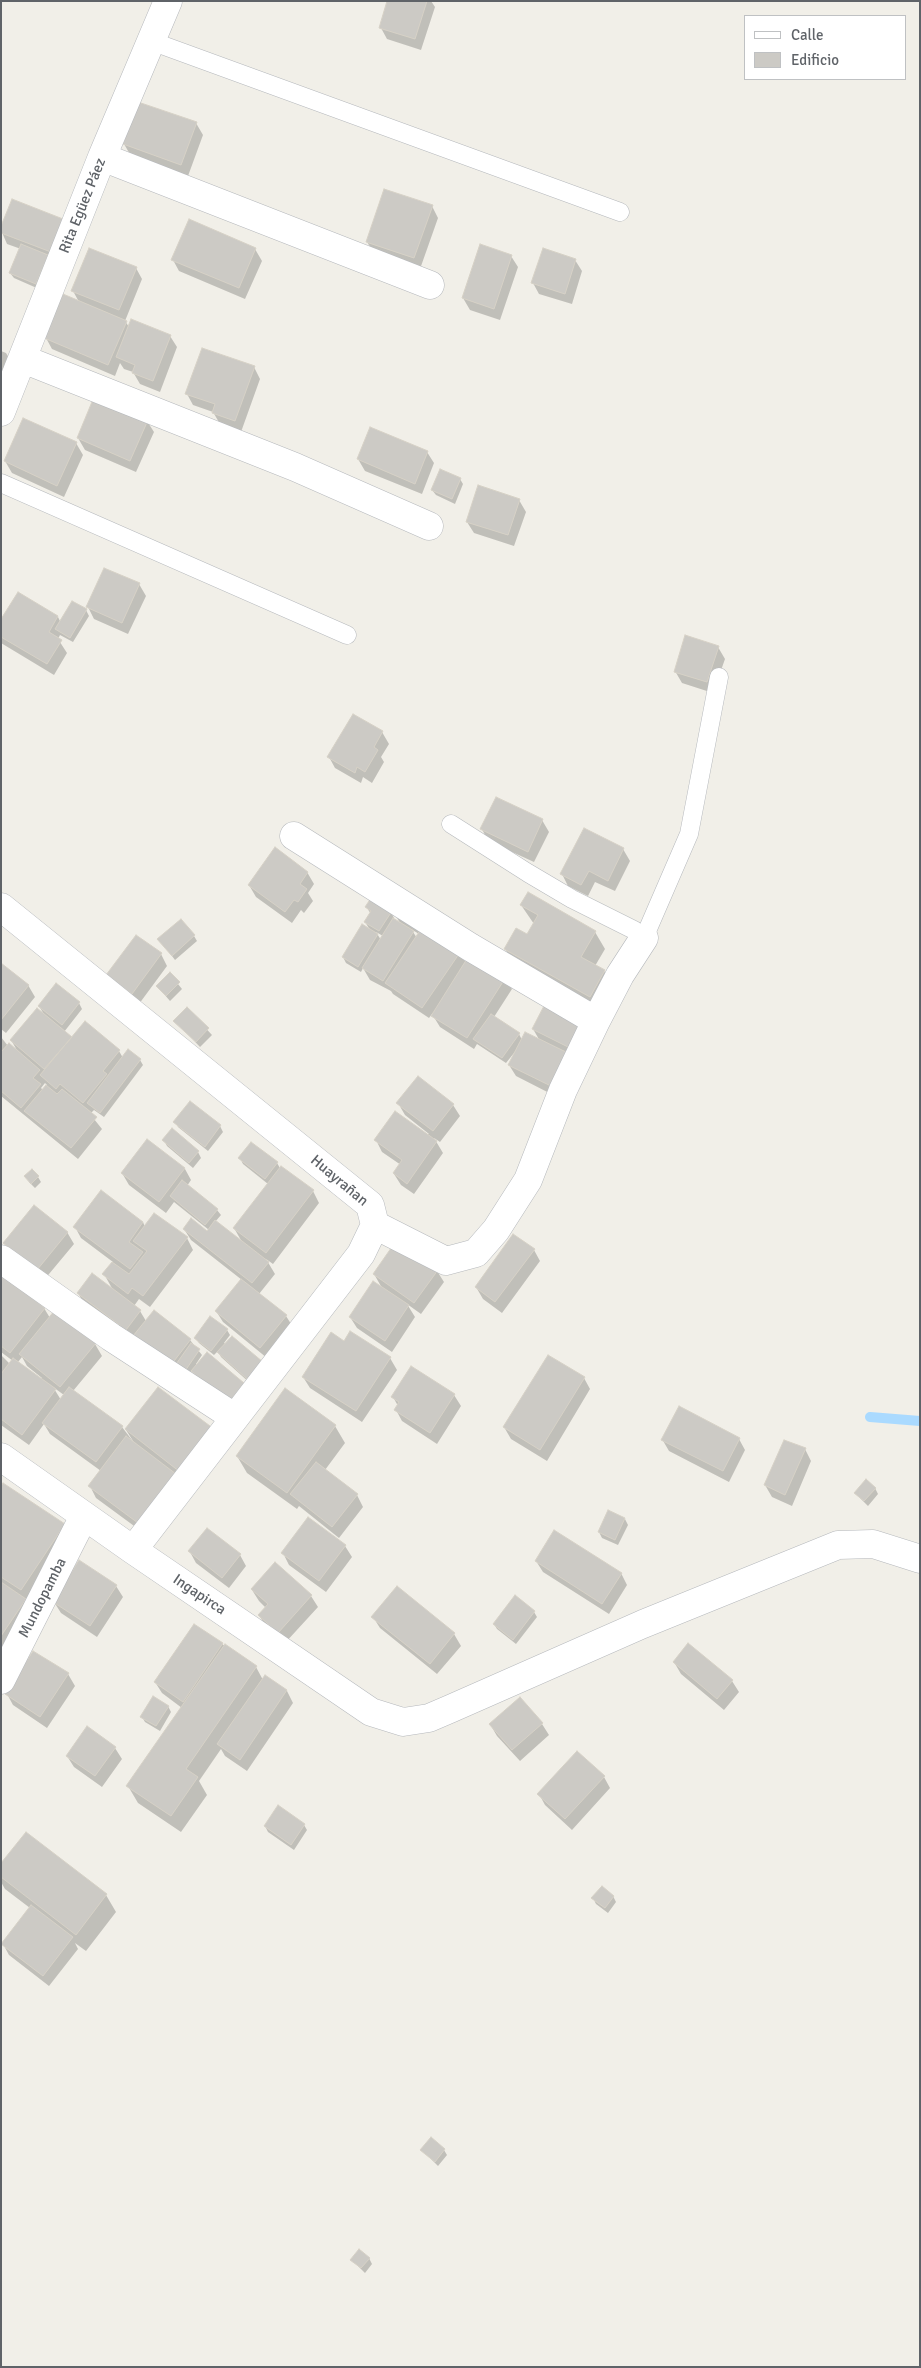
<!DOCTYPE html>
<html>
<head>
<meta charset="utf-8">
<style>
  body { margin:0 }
  #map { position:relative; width:921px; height:2368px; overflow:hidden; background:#f1efe8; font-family:Signika,sans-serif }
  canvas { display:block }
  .frame { position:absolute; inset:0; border:2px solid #5f6368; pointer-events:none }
  .legend { position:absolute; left:744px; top:15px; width:162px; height:65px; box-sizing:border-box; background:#fff; border:1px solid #bfc1c3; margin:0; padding:6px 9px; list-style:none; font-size:15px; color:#5f6368 }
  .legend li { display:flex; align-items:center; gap:10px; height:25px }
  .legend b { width:25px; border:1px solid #bfc1c3 }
</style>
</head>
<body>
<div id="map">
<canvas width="921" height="2368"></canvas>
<div class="frame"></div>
<ul class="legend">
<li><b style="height:6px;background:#fff"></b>Calle</li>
<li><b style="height:14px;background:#cccac5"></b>Edificio</li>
</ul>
</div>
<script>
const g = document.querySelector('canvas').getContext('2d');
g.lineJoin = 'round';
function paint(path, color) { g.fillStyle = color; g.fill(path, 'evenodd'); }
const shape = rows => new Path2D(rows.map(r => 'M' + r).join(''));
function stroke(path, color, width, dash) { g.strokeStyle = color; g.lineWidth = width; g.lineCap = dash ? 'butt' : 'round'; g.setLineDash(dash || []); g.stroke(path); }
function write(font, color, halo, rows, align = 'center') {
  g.font = font + ' Signika,sans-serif'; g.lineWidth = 4.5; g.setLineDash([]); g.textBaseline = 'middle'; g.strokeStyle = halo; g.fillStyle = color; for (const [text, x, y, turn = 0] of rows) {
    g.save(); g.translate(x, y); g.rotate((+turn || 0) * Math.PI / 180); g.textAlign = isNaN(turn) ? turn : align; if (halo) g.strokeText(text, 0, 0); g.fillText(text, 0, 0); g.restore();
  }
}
paint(shape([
  [389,1,431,1,435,7,421,50,387,39,381,28],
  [196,123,203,135,188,176,131,156,124,144],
  [432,206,438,218,420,269,374,253,367,242],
  [62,220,39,289,14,278,10,273,21,249,7,244,1,230],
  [255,249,262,261,245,299,179,271,173,260],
  [511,256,518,267,500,320,470,310,463,298],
  [575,260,582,271,572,304,539,294,533,283],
  [136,268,142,279,125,321,129,327,170,336,177,347,160,392,140,384,133,372,124,369,120,363,115,376,52,349,46,338,79,302,73,291],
  [1,351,6,353,9,358,1,382],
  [254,367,260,379,241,432,220,424,213,412,193,405,187,394],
  [147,421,154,432,136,472,85,450,78,438],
  [76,443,83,455,64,497,12,473,5,461],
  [427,452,434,463,422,494,365,471,358,459],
  [460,479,463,484,455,504,436,495,432,490],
  [519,500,526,512,514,546,474,533,467,522],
  [139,584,146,596,128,634,94,619,88,607],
  [19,594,58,617,61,623,86,610,89,616,73,642,60,635,58,639,67,653,54,675,1,643,1,622],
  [718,647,725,659,713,693,682,683,675,671],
  [382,732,389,744,381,757,384,762,372,783,363,777,361,783,335,768,329,757],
  [542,820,549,832,534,862,488,841,482,829],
  [585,829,623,849,630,861,615,891,595,882,588,896,568,886,562,874],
  [307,872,314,884,308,893,313,901,304,913,301,910,292,923,256,897,249,885],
  [521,905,595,932,605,949,595,966,604,971,614,988,600,1013,515,966,505,949,528,936,534,924],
  [367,908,391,912,394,918,393,920,401,925,396,916,460,952,466,963,505,978,512,989,494,1017,519,1034,522,1040,540,1041,533,1029,584,1021,559,1098,516,1076,509,1065,518,1048,506,1063,477,1044,474,1049,440,1027,432,1014,429,1018,393,994,391,991,370,980,363,968,361,972,346,963,343,957,370,930,365,922,371,914],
  [411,929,419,934,417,938],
  [376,932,383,936,381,940],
  [194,936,197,941,175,960,159,939],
  [161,954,167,966,139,1004,108,975],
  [1,964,28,985,35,997,6,1033,1,1029],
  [170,974,182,989,170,1001,157,986],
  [57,985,79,1003,82,1009,64,1032,72,1039,119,1051,123,1058,140,1060,143,1065,104,1117,94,1110,90,1114,102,1129,78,1159,1,1096,1,1037,8,1046,18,1052,11,1040,45,1016,39,1006],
  [45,1083,47,1085,43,1090,41,1088],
  [187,1008,212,1035,200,1047,175,1021],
  [190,1102,220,1126,223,1132,208,1151,178,1127,175,1122],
  [398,1103,453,1105,460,1116,440,1142,434,1138,443,1153,414,1194,401,1185,394,1174,401,1165,382,1152,376,1140,429,1134,405,1115],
  [172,1130,198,1152,201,1158,193,1168,167,1146,164,1140],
  [240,1158,277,1163,280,1168,313,1191,319,1203,273,1264,266,1259,275,1274,259,1294,286,1316,293,1327,267,1358,223,1322,216,1311,242,1280,191,1240,184,1229,208,1232,209,1230,174,1202,166,1213,129,1185,122,1173,185,1169,191,1180,187,1186,217,1210,221,1215,215,1222,242,1242,234,1228,268,1184,243,1164],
  [38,1177,41,1182,35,1188,29,1182],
  [143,1222,145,1227,187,1238,193,1250,150,1307,139,1299,134,1306,140,1311,146,1321,154,1311,190,1340,202,1355,196,1364,197,1365,207,1354,243,1384,250,1395,236,1413,199,1383,192,1370,186,1378,85,1305,78,1293,113,1290,104,1274,113,1262,81,1238,75,1227],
  [67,1232,74,1244,44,1280,11,1254,5,1243],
  [534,1250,540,1261,502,1313,483,1299,476,1287],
  [437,1271,444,1282,421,1314,407,1304,415,1317,392,1352,357,1328,350,1317,382,1288,374,1274],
  [1,1275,44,1308,50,1318,55,1312,95,1344,102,1356,73,1391,122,1427,135,1444,126,1430,159,1388,187,1483,145,1534,96,1498,90,1486,101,1471,50,1434,44,1424,29,1445,1,1425,1,1355,10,1364,13,1361,1,1352],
  [22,1357,27,1366,42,1378,41,1379,18,1362],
  [53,1387,64,1395,61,1400],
  [227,1330,230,1335,224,1343,262,1363,251,1384,221,1357,218,1351,214,1355,199,1343,195,1338],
  [344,1343,390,1358,397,1370,362,1422,310,1388,303,1377],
  [412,1368,454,1395,461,1406,437,1444,402,1421,396,1410,398,1406,393,1397],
  [584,1378,590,1389,547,1461,511,1439,504,1427],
  [335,1426,345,1443,325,1470,357,1495,363,1507,339,1538,299,1506,297,1509,247,1473,237,1456],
  [662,1439,739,1439,745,1450,729,1482,669,1451],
  [805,1449,811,1461,792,1506,772,1497,765,1485],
  [875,1488,878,1494,868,1506,855,1493],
  [1,1489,64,1525,74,1542,1,1656],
  [609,1511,625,1519,628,1525,618,1545,602,1538,599,1532],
  [345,1546,352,1557,326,1592,289,1565,283,1553],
  [190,1552,240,1555,246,1566,229,1588,196,1563],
  [536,1561,621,1573,627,1585,609,1614,543,1572],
  [116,1586,123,1597,97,1637,61,1613,54,1602],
  [397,1587,454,1634,461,1646,437,1674,380,1628,373,1617],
  [252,1590,311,1596,318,1607,285,1643,266,1627,259,1615,266,1608,259,1601],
  [534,1612,537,1617,516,1644,497,1629,494,1624],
  [194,1625,256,1667,263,1680,265,1677,287,1691,293,1703,247,1771,225,1756,221,1749,199,1781,207,1795,181,1832,138,1803,128,1786,182,1708,162,1693,155,1682],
  [688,1645,732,1681,739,1692,724,1710,681,1674,674,1662],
  [68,1674,75,1686,47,1728,13,1705,7,1694],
  [168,1706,171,1712,160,1731,145,1722,142,1717],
  [490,1724,542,1724,549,1735,520,1761,497,1736],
  [115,1748,122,1759,102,1787,74,1767,67,1756],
  [604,1777,610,1788,572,1830,545,1805,539,1794],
  [304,1825,307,1830,294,1850,268,1832,265,1826],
  [26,1833,106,1895,116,1912,86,1951,75,1943,78,1949,49,1986,9,1955,3,1944,30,1908,5,1889,1,1882,1,1865],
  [613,1896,616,1902,608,1913,596,1904,593,1898],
  [422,2150,444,2150,447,2155,438,2166],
  [369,2258,372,2264,365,2273,352,2260]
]), '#0003');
stroke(shape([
  [870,1417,920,1421]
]), '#aadaff', 10);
const building = shape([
  [387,1,427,1,415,39,379,28,387,1],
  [138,102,197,122,181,165,123,144,138,102],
  [384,189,433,205,414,258,366,242,384,189],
  [12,199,63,219,51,252,1,233,1,226,12,199],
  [189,219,256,248,239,288,171,260,189,219],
  [21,244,48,255,36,284,9,273,21,244],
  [480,244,512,255,494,309,462,298,480,244],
  [89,248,137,267,119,310,71,291,89,248],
  [543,248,576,259,565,294,531,283,543,248],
  [63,294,127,321,108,365,44,338,63,294],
  [131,319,171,335,153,381,132,373,135,365,116,357,131,319],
  [202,348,255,366,235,421,212,413,215,404,185,394,202,348],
  [94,397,148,420,130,461,77,438,94,397],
  [23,418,77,442,57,486,4,461,23,418],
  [370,427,428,451,415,484,357,459,370,427],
  [440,469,461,478,452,499,431,490,440,469],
  [478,485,520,499,508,535,466,522,478,485],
  [104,568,140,583,122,623,86,607,104,568],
  [18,592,58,616,49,632,62,640,47,664,1,637,1,619,18,592],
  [72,601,87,609,70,638,55,629,72,601],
  [685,635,719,646,707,682,674,672,685,635],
  [353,714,383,731,374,747,378,750,365,772,357,767,355,773,327,757,353,714],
  [496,797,543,819,528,852,480,829,496,797],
  [584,828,624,848,608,881,589,871,581,885,560,874,584,828],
  [275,847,308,872,300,884,307,889,298,902,294,900,285,912,248,885,275,847],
  [528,892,596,931,581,957,605,970,590,997,504,949,516,928,527,934,538,915,520,905,528,892],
  [371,898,392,911,379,931,364,922,371,911,365,907,371,898],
  [393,918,414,931,383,981,362,968,393,918],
  [181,919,195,935,172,956,157,939,181,919],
  [362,924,378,934,358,967,342,957,362,924],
  [423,926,461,951,422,1008,385,983,423,926],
  [136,935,162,953,132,994,106,975,136,935],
  [470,954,506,977,467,1038,431,1016,470,954],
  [1,963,29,985,1,1020,1,963],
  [170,972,180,982,166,996,156,986,170,972],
  [56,983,80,1002,62,1025,38,1006,56,983],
  [547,1000,585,1020,570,1048,532,1029,547,1000],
  [187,1007,209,1028,196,1042,173,1021,187,1007],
  [37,1008,72,1037,44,1069,10,1040,37,1008],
  [491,1014,520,1033,502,1058,473,1039,491,1014],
  [85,1021,120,1050,103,1071,107,1074,83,1103,60,1084,56,1089,40,1075,85,1021],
  [525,1032,570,1054,553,1087,508,1065,525,1032],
  [9,1043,40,1070,33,1078,41,1084,21,1108,1,1091,1,1052,9,1043],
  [128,1049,141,1059,100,1113,87,1103,128,1049],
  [418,1076,454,1104,433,1131,396,1103,418,1076],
  [46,1085,57,1094,62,1089,97,1117,71,1148,24,1111,46,1085],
  [190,1101,221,1125,205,1147,173,1122,190,1101],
  [395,1111,437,1141,407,1184,393,1173,402,1160,374,1140,395,1111],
  [172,1128,199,1151,189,1163,162,1140,172,1128],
  [147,1139,185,1168,159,1202,121,1173,147,1139],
  [251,1142,278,1162,265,1179,238,1158,251,1142],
  [281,1166,314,1190,266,1253,233,1228,281,1166],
  [32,1169,39,1176,31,1184,24,1176,32,1169],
  [182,1180,218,1209,205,1225,170,1196,182,1180],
  [101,1190,143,1222,129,1242,143,1252,130,1269,73,1227,101,1190],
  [34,1205,68,1232,37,1270,3,1243,34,1205],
  [154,1213,188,1237,143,1296,132,1288,128,1294,102,1274,112,1262,129,1274,147,1251,133,1241,154,1213],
  [191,1218,207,1231,215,1220,269,1262,252,1283,183,1229,191,1218],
  [513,1234,535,1249,495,1302,475,1287,513,1234],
  [396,1241,438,1270,414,1303,373,1274,396,1241],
  [92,1273,141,1310,126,1330,77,1293,92,1273],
  [1,1274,45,1308,10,1353,1,1346,1,1274],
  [241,1279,287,1315,260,1348,215,1311,241,1279],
  [373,1281,409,1305,385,1341,349,1317,373,1281],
  [55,1310,96,1343,60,1387,19,1354,55,1310],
  [154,1310,191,1339,171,1365,133,1336,154,1310],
  [210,1316,228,1329,211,1351,194,1338,210,1316],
  [350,1331,391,1357,356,1411,302,1377,331,1332,344,1341,350,1331],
  [232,1336,263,1362,247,1379,217,1352,232,1336],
  [191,1343,200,1349,183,1374,174,1367,191,1343],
  [207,1352,244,1383,229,1402,191,1371,207,1352],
  [548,1355,585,1377,540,1450,503,1427,548,1355],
  [13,1358,56,1389,22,1435,1,1419,1,1374,13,1358],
  [411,1366,455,1394,430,1433,394,1410,399,1402,391,1397,411,1366],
  [69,1387,123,1426,96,1462,42,1423,69,1387],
  [158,1387,214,1429,180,1472,125,1429,158,1387],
  [285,1388,336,1425,287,1493,236,1456,285,1388],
  [679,1406,740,1438,723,1471,661,1440,679,1406],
  [126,1436,176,1474,138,1523,88,1486,126,1436],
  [784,1440,806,1448,785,1495,764,1485,784,1440],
  [316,1462,358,1494,332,1527,290,1494,316,1462],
  [866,1479,876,1488,864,1501,854,1493,866,1479],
  [3,1483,65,1524,21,1590,1,1577,1,1486,3,1483],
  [608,1510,625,1518,615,1540,598,1532,608,1510],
  [308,1517,346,1545,319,1581,281,1553,308,1517],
  [207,1528,241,1554,222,1578,188,1551,207,1528],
  [554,1530,622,1573,602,1604,535,1561,554,1530],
  [79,1560,117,1585,90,1626,53,1602,79,1560],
  [275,1562,312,1595,278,1633,258,1615,268,1604,251,1589,275,1562],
  [1,1582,26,1599,1,1636,1,1582],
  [397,1586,455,1633,430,1664,371,1617,397,1586],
  [515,1595,535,1611,513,1640,493,1624,515,1595],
  [194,1624,223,1643,183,1702,154,1682,194,1624],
  [688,1643,733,1680,717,1699,673,1662,688,1643],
  [225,1644,257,1666,186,1769,198,1777,171,1816,126,1786,225,1644],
  [33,1651,69,1673,40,1717,5,1694,33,1651],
  [265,1675,287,1690,240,1760,217,1744,265,1675],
  [153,1696,169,1706,156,1726,140,1717,153,1696],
  [520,1697,543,1723,512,1750,489,1724,520,1697],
  [87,1726,116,1747,95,1776,66,1756,87,1726],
  [577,1751,605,1776,565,1819,537,1794,577,1751],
  [278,1805,305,1824,291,1845,264,1826,278,1805],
  [26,1832,107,1894,76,1935,1,1877,1,1863,26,1832],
  [602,1886,614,1896,605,1908,591,1898,602,1886],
  [31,1905,73,1937,43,1976,1,1944,31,1905],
  [431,2137,445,2149,435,2162,420,2150,431,2137],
  [359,2249,370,2258,361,2268,350,2260,359,2249]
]);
paint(building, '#cccac5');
stroke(building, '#d6d1c6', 1);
const service = shape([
  [151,41,620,212],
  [1,483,347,635],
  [451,824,528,873,572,899,634,930,644,938,689,834,719,677]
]);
const minor = shape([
  [102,157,430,285],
  [23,359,295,467,429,526],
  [1,412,102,157,168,1],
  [294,836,470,947,596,1021],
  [1,907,370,1205,375,1225,361,1254,133,1550],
  [375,1225,446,1261,476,1253,496,1230,528,1180,563,1090,596,1021,620,975,644,938],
  [1,1259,111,1337,234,1417],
  [1,1457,133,1550,371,1712,403,1722,429,1718,450,1709,643,1624,838,1545,873,1544,920,1559],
  [1,1680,84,1516]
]);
stroke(service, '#b5b8bc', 19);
stroke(minor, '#b5b8bc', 29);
stroke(service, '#fff', 18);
stroke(minor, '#fff', 28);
write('15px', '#5f6368', '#fff', [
  ["Rita Egüez Páez",83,206,-68],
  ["Huayrañan",339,1181,40],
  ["Ingapirca",199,1595,34],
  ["Mundopamba",43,1598,-63]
]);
</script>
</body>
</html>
